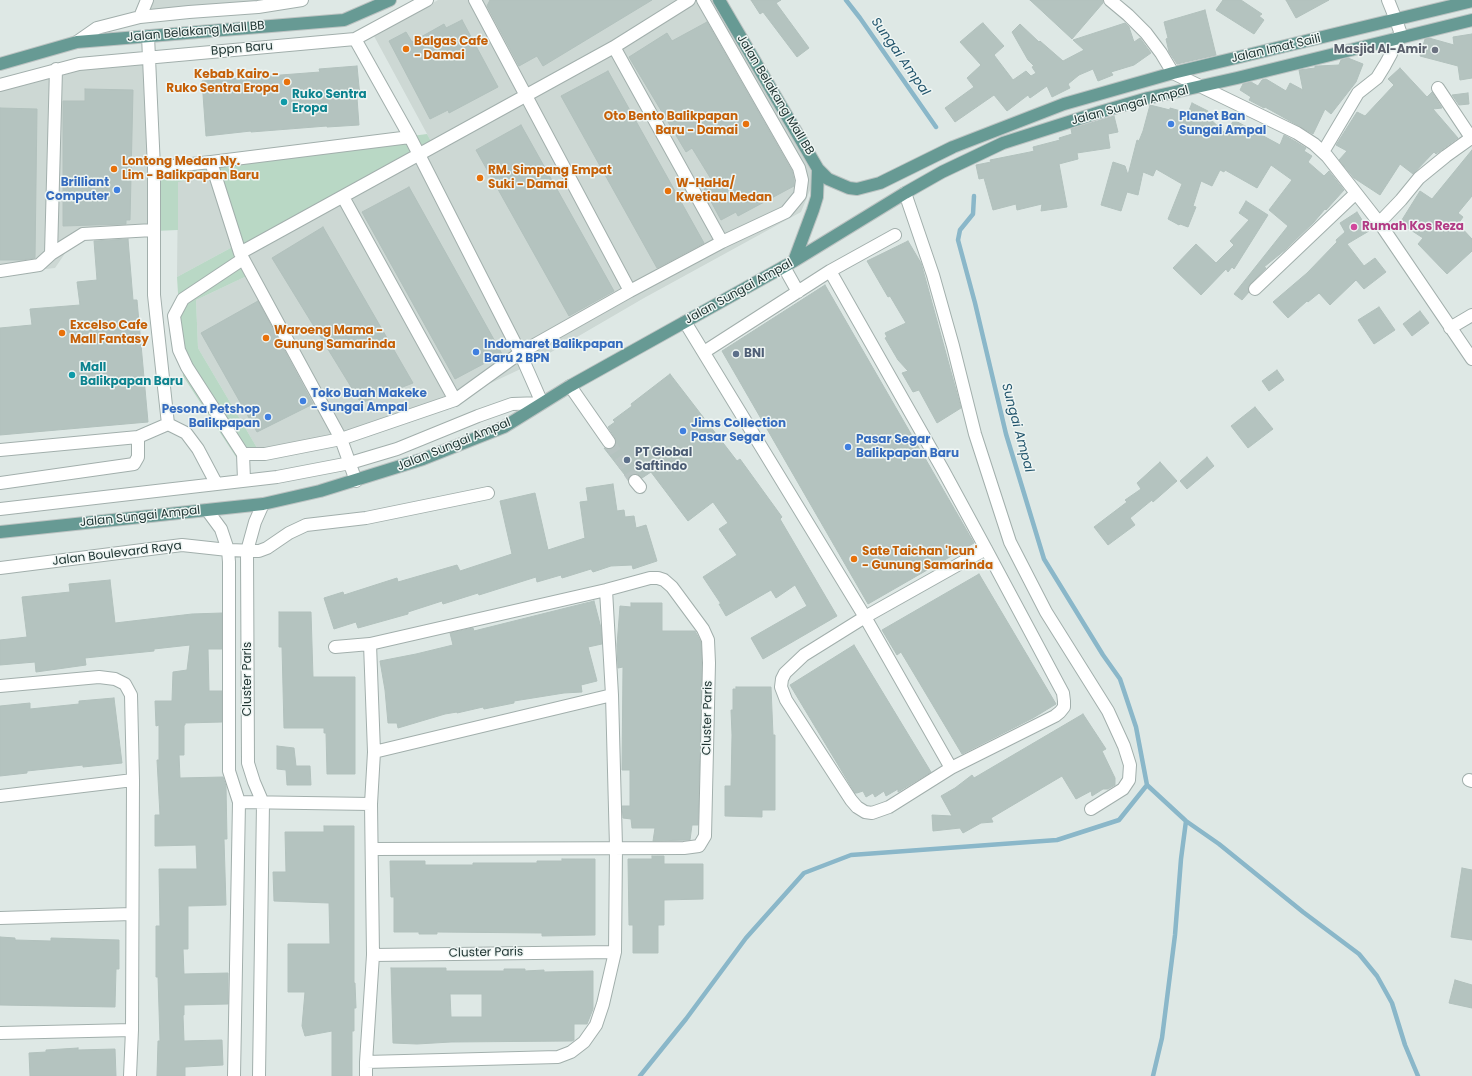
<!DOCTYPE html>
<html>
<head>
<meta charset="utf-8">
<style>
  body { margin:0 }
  canvas { display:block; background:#dee8e5 }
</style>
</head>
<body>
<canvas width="1472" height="1076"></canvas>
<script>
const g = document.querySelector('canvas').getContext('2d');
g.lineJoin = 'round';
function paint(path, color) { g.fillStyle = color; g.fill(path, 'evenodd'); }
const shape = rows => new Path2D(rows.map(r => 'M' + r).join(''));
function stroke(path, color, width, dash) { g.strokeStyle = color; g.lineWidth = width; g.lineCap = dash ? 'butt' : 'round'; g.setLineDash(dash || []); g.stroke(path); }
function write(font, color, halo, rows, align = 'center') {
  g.font = font + ' Poppins,sans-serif'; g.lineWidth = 3; g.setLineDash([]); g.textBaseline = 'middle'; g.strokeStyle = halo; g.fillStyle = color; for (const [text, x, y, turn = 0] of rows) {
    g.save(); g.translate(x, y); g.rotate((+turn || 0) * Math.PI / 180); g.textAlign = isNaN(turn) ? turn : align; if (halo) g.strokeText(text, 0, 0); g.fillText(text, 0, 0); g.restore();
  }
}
paint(shape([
  [147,0,302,0,140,17],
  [438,0,713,0,815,178,801,212,644,298,529,365,455,400,263,458,198,348,196,300,251,274,240,253,433,145,374,36],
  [149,58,154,231,84,237,66,252,55,268,0,274,0,85,56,69],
  [215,175,238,244,177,277,178,181]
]), '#cdd8d4');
paint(shape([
  [427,134,433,145,240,253,251,274,196,300,198,348,263,458,236,457,183,376,177,277,238,244,215,175,178,182,178,230,154,231,154,168,211,162]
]), '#b9d8c5');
stroke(shape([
  [846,0,860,18,936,127],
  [1147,785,1186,821,1219,844,1303,912,1359,954,1377,976,1392,1003,1405,1045,1418,1076],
  [640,1076,686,1019,746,938,804,873,851,855,1057,840,1119,820,1147,785,1136,727,1120,679,1103,655,1044,559,1006,434,975,303,958,240,960,230,973,214,974,196],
  [1153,1076,1162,1038,1175,935,1181,859,1186,821]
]), '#8ab7c9', 4.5);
const building = shape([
  [490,0,652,0,543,66,537,56,519,66,487,6,490,0],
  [751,0,781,0,776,3,809,48,797,57,763,12,760,14,751,0],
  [1030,0,1103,0,1103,3,1072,39,1030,0],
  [1223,0,1241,0,1262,14,1259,16,1264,20,1254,34,1216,10,1223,0],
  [1286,0,1329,0,1296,18,1286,0],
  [1205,10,1216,55,1177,64,1169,52,1166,39,1168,38,1164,22,1205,10],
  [462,20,498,87,449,113,448,110,430,119,389,41,406,32,412,42,444,24,446,28,462,20],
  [707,22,792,171,794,180,794,186,738,216,736,212,721,220,702,185,711,179,692,148,686,152,629,57,667,33,672,41,707,22],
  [983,23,1004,46,994,55,1013,80,1026,71,1031,76,1036,73,1032,67,1034,66,1028,60,1012,32,1020,24,1039,42,1040,41,1063,61,1084,50,1073,40,1125,23,1129,27,1134,42,1140,38,1151,53,1134,65,1111,72,1113,75,1098,81,1093,69,1079,75,1068,84,1070,88,1052,97,1047,86,1030,98,1028,95,1007,111,994,95,955,122,945,108,974,87,967,78,981,65,960,42,981,24,983,23],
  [1472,34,1472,78,1460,80,1458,66,1420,56,1425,39,1429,38,1454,45,1453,37,1472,34],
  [1348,58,1363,64,1356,82,1331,114,1325,109,1313,134,1265,107,1264,108,1249,100,1251,97,1240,90,1243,84,1251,82,1258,86,1262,80,1266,79,1286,91,1290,83,1303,90,1299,70,1315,68,1315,66,1318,66,1339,65,1341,60,1348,58],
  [357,66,360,97,357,98,359,125,327,127,327,126,251,132,251,131,206,136,202,81,320,72,319,69,357,66],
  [1400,68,1427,97,1432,92,1442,108,1433,109,1458,138,1436,154,1434,152,1413,174,1400,164,1380,195,1354,178,1339,160,1347,151,1336,145,1357,112,1365,116,1394,85,1388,79,1400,68],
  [608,71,704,243,657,268,561,96,608,71],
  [85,89,133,90,130,220,126,220,126,224,63,226,63,101,85,101,85,89],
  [1468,93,1469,104,1459,105,1452,95,1468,93],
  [1192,103,1208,111,1206,115,1225,133,1234,120,1280,145,1284,135,1293,140,1306,148,1304,151,1312,156,1308,162,1324,176,1329,171,1344,190,1326,210,1325,209,1314,222,1285,250,1264,267,1266,268,1250,284,1248,287,1249,292,1242,300,1234,294,1288,226,1269,210,1292,180,1271,165,1257,188,1225,170,1224,172,1220,170,1212,186,1201,181,1193,206,1196,207,1188,227,1180,224,1179,225,1168,219,1182,184,1156,169,1153,176,1143,172,1138,195,1127,192,1121,211,1101,205,1113,162,1125,166,1128,175,1137,140,1139,141,1143,131,1150,105,1170,110,1170,108,1188,113,1192,103],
  [0,108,37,109,35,258,22,260,0,260,0,108],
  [1114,116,1118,132,1108,134,1110,148,1077,153,1078,159,1059,164,1067,207,1041,211,1042,204,1017,210,1016,204,993,210,984,178,979,179,976,165,991,162,990,160,1030,152,1034,151,1033,147,1060,140,1059,138,1072,134,1071,129,1114,116],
  [521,125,614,291,569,316,476,150,521,125],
  [1472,150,1472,196,1458,213,1463,217,1458,224,1472,239,1472,251,1447,274,1418,244,1423,238,1400,223,1420,191,1432,199,1472,150],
  [409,187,502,354,455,379,362,212,409,187],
  [1246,201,1268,215,1234,269,1232,267,1228,272,1226,269,1201,295,1173,268,1196,244,1216,263,1234,245,1230,241,1249,220,1239,213,1246,201],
  [1357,212,1369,231,1347,244,1364,266,1375,258,1386,272,1364,289,1356,280,1330,305,1319,293,1308,302,1307,301,1288,318,1273,302,1307,273,1337,242,1336,240,1345,232,1340,223,1357,212],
  [323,227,413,383,361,403,272,258,323,227],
  [128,239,133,300,137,300,148,422,0,435,0,328,32,325,30,309,80,305,77,282,97,280,94,241,128,239],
  [908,241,921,263,923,270,961,408,937,423,919,390,913,392,902,373,908,371,898,360,885,338,887,337,885,333,906,323,890,296,888,297,867,261,908,241],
  [825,285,974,543,868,604,722,351,825,285],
  [258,301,313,404,257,432,201,333,258,301],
  [1379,307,1395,330,1374,344,1358,320,1379,307],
  [1420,311,1429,323,1412,336,1403,324,1420,311],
  [1277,370,1284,380,1269,391,1262,381,1277,370],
  [670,374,737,461,740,459,782,517,780,519,837,616,763,659,751,638,807,606,795,585,776,598,771,590,726,616,719,604,721,604,703,577,737,555,719,529,728,523,713,502,688,521,651,472,642,478,638,474,634,474,630,476,628,479,604,448,610,449,616,445,615,438,608,427,615,422,613,420,632,406,631,404,670,374],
  [1255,407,1273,429,1248,448,1231,426,1255,407],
  [1207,457,1214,466,1187,489,1180,481,1207,457],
  [1160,462,1177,481,1153,502,1152,500,1130,518,1135,525,1108,545,1094,527,1127,502,1125,500,1141,489,1137,483,1160,462],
  [613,484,617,511,624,510,625,517,634,516,636,528,646,525,657,561,633,569,632,565,611,566,593,572,591,569,562,578,561,575,537,582,536,577,479,595,478,593,443,604,442,601,408,612,408,614,358,628,356,622,334,629,324,598,343,592,344,595,397,578,398,582,457,565,460,571,512,554,500,501,535,493,548,550,585,538,580,502,588,501,586,488,613,484],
  [979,574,1056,704,1033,718,962,754,901,652,897,655,882,630,979,574],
  [110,580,115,623,192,614,222,613,222,649,208,649,209,691,222,691,222,722,185,723,185,725,184,725,184,755,179,755,180,778,223,777,226,786,227,839,224,839,226,905,188,906,188,949,183,949,184,974,228,973,228,1004,184,1005,184,1015,183,1015,184,1041,222,1040,223,1065,185,1067,185,1076,157,1076,158,1041,160,1041,158,977,156,977,156,926,160,926,159,869,197,869,196,845,155,846,155,815,160,815,157,760,159,760,159,725,156,726,155,701,172,701,173,672,187,670,190,645,154,649,154,651,85,658,86,665,36,672,35,662,0,665,0,640,27,637,22,597,70,592,69,584,110,580],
  [594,601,601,628,602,644,588,647,597,681,581,685,582,692,564,693,514,701,514,703,484,709,483,707,457,713,457,712,445,714,398,728,397,723,388,723,385,690,380,661,416,654,453,645,450,633,473,628,474,631,594,601],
  [631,603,662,603,662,631,695,631,701,642,702,663,698,825,692,825,690,840,653,841,655,828,632,828,631,819,623,818,622,806,630,806,630,770,622,770,623,667,618,668,617,645,620,606,631,607,631,603],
  [279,612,311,612,313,677,355,677,355,774,327,774,326,733,324,733,324,728,284,728,282,647,279,647,279,612],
  [854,645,931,772,898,792,898,789,886,796,884,791,875,797,873,793,866,797,863,791,857,793,855,793,790,685,854,645],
  [736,687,771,687,773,735,775,735,775,810,762,810,762,817,725,816,725,786,731,786,732,735,731,710,733,710,733,689,736,689,736,687],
  [114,698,122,763,83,767,83,765,27,771,27,773,0,776,0,706,30,703,30,709,79,704,79,701,114,698],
  [1083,714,1106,749,1102,751,1115,778,1115,785,1108,789,1103,789,1092,796,1091,791,1076,799,1062,776,991,818,993,822,981,823,963,833,960,828,933,831,932,815,952,816,941,796,955,788,972,775,974,778,1083,714],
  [277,746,294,748,296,766,310,766,311,785,287,785,286,770,277,769,277,746],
  [324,826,354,826,354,983,355,983,356,1008,354,1008,354,1031,352,1031,352,1076,332,1076,332,1031,305,1036,302,1026,305,992,288,992,288,944,330,944,329,903,274,901,273,872,286,872,285,832,324,832,324,826],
  [652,856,664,856,664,864,703,864,703,899,664,900,664,925,658,925,658,953,633,953,633,925,629,925,628,859,652,859,652,856],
  [562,859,595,859,595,935,542,936,542,933,437,932,437,934,419,934,419,932,394,932,394,897,391,897,390,861,425,861,425,865,473,865,473,863,537,863,537,861,562,861,562,859],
  [1462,868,1472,870,1472,940,1451,937,1462,868],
  [0,937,15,938,15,940,51,941,51,938,119,940,119,969,116,969,115,1007,0,1005,0,937],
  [391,968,446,968,446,971,504,971,504,969,525,969,525,971,544,970,544,972,593,971,593,1009,587,1024,574,1024,574,1040,572,1041,451,1042,417,1044,393,1043,391,968],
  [450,994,482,994,482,1017,451,1017,450,994],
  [1455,980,1472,985,1472,1008,1449,1003,1455,980],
  [78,1048,78,1050,115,1049,116,1076,30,1076,29,1053,46,1052,46,1050,78,1048]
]);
paint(building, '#b4c3bf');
stroke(building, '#b2c1bd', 1);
stroke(shape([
  [609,442,635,481]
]), '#b8c4c2', 12, [12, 6]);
const minor = shape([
  [475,0,630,291],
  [1110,0,1128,15,1146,33,1161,53,1173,73,1297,133,1314,144,1327,156,1381,225,1472,359],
  [1388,0,1396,20,1402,37],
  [140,17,147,0],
  [148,36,154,168],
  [355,39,427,0],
  [77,42,97,28,140,17,189,12,258,7,302,0],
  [614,47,722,242],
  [0,85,79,64,355,39,410,137,520,353,542,403,512,404,478,416,397,449,350,463,277,477,0,509],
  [1438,88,1472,139],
  [1323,152,1358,93,1377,78,1385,65,1391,54,1395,39],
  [211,162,240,253,341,439,356,481],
  [905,193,933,275,953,346,975,434,1010,542,1046,612,1108,711,1124,746,1130,765,1129,780,1123,789,1091,809],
  [343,197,455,400],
  [1379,223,1401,200,1419,178,1446,156,1471,138],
  [240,253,614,47,689,0],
  [51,254,56,69],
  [243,259,183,299,174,316,179,350,187,367,243,454,265,454,341,439,455,400,520,353,630,291,722,242,786,212,800,195,802,180,799,168,703,0],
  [784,267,798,292],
  [0,271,39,265,51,254,83,234,153,230],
  [830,271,895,235],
  [1255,289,1356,193],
  [685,322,865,617,951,768],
  [1450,328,1472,315],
  [704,352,830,271,943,470,986,549,1063,693,1064,701,1064,707,1060,712,1055,716,951,768,889,807,872,813,865,812,857,807,851,800,786,700,781,687,782,679,785,673,804,655,865,617,986,549],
  [570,386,609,442],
  [168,424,186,433,198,449,216,483],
  [0,450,138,437,168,424,154,295,154,168,211,162,410,137],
  [243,454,244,480],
  [635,481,640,487],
  [0,483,134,464,138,457,138,437],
  [207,510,221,529,228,550,229,562,229,771,239,802,234,1076],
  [0,568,182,545,228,550,259,551,267,548,289,533,306,525,366,518,488,493],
  [370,644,374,752,371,804,373,955,366,1062,558,1057,571,1052,584,1042,596,1025,603,1004,615,952],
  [335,647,370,644,606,590,650,578,658,578,664,580,672,587,703,629,708,640,709,663,705,836,699,846,684,848,372,849],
  [0,686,99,677,115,679,125,684,131,695,133,780,132,1030,130,1076],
  [374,752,612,695],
  [1469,780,1472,781],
  [0,796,133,780],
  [239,802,371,804],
  [0,918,132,914],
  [373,955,615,952,616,847,612,695,606,590],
  [0,1033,132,1030],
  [259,1076,263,803,254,782,248,763,247,551,255,522,263,504],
  [366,1076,366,1062]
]);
const major = shape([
  [719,0,818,169,828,179,849,188,857,189,880,183,953,147,1064,104,1173,73,1472,1],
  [0,64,77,42,344,20,390,0],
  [794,261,813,210,817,197,818,169],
  [0,532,263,504,320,491,423,459,504,427,570,386,794,261,905,193,942,172,1003,143,1100,112,1148,98,1237,78,1472,20]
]);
stroke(minor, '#a2afac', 14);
stroke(major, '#bcc3c2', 14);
stroke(minor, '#fff', 12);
stroke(major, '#679a94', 12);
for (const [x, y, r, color] of [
  [406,49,4,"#e8710a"],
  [1435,50,4,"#6b7280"],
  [287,82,4,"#e8710a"],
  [284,102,4,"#0f9aa8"],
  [746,124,4,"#e8710a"],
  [1171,124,4,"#3f7fe0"],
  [114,169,4,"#e8710a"],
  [480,178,4,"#e8710a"],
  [117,190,4,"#3f7fe0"],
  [668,191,4,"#e8710a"],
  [1354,227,4,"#d1479c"],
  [62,333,4,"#e8710a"],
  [266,338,4,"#e8710a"],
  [476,352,4,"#3f7fe0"],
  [736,354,4,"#5c6f8a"],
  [72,375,4,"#0f9aa8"],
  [303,401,4,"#3f7fe0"],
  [268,417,4,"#3f7fe0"],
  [683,431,4,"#3f7fe0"],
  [848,447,4,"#3f7fe0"],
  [627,460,4,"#5c6f8a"],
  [854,559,4,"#e8710a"]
]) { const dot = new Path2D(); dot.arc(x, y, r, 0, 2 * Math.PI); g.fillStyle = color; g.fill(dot); stroke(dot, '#eef5f3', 1.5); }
write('12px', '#213634', '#eef5f3', [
  ["Jalan Belakang Mall BB",196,32,-5],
  ["Bppn Baru",242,49,-5],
  ["Jalan Imat Saili",1276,49,-13],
  ["Jalan Belakang Mall BB",775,95,59],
  ["Jalan Sungai Ampal",1130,106,-15],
  ["Jalan Sungai Ampal",739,292,-29],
  ["Jalan Sungai Ampal",454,445,-22],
  ["Jalan Sungai Ampal",140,517,-6],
  ["Jalan Boulevard Raya",117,554,-7],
  ["Cluster Paris",248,679,-90],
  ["Cluster Paris",708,718,-89],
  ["Cluster Paris",486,953,-1]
]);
write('bold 12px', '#c56008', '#eef5f3', [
  ["Balgas Cafe",414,42],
  ["- Damai",414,56],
  ["Kebab Kairo -",279,75,"right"],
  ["Ruko Sentra Eropa",279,89,"right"],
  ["Oto Bento Balikpapan",738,117,"right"],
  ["Baru - Damai",738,131,"right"],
  ["Lontong Medan Ny.",122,162],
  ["Lim - Balikpapan Baru",122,176],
  ["RM. Simpang Empat",488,171],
  ["Suki - Damai",488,185],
  ["W-HaHa/",676,184],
  ["Kwetiau Medan",676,198],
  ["Excelso Cafe",70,326],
  ["Mall Fantasy",70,340],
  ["Waroeng Mama -",274,331],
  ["Gunung Samarinda",274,345],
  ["Sate Taichan 'Icun'",862,552],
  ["- Gunung Samarinda",862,566]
], 'left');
write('bold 12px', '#5b616d', '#eef5f3', [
  ["Masjid Al-Amir",1427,50]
], 'right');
write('bold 12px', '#0d838f', '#eef5f3', [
  ["Ruko Sentra",292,95],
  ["Eropa",292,109],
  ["Mall",80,368],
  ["Balikpapan Baru",80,382]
], 'left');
write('bold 12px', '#366cbe', '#eef5f3', [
  ["Planet Ban",1179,117],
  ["Sungai Ampal",1179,131],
  ["Brilliant",109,183,"right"],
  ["Computer",109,197,"right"],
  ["Indomaret Balikpapan",484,345],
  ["Baru 2 BPN",484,359],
  ["Toko Buah Makeke",311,394],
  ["- Sungai Ampal",311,408],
  ["Pesona Petshop",260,410,"right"],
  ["Balikpapan",260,424,"right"],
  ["Jims Collection",691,424],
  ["Pasar Segar",691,438],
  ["Pasar Segar",856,440],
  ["Balikpapan Baru",856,454]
], 'left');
write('bold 12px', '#b23c85', '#eef5f3', [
  ["Rumah Kos Reza",1362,227]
], 'left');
write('bold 12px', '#4e5e75', '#eef5f3', [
  ["BNI",744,354],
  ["PT Global",635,453],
  ["Saftindo",635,467]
], 'left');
write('italic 13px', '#22556c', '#eef5f3', [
  ["Sungai Ampal",900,57,55],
  ["Sungai Ampal",1017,428,75]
]);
</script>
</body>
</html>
